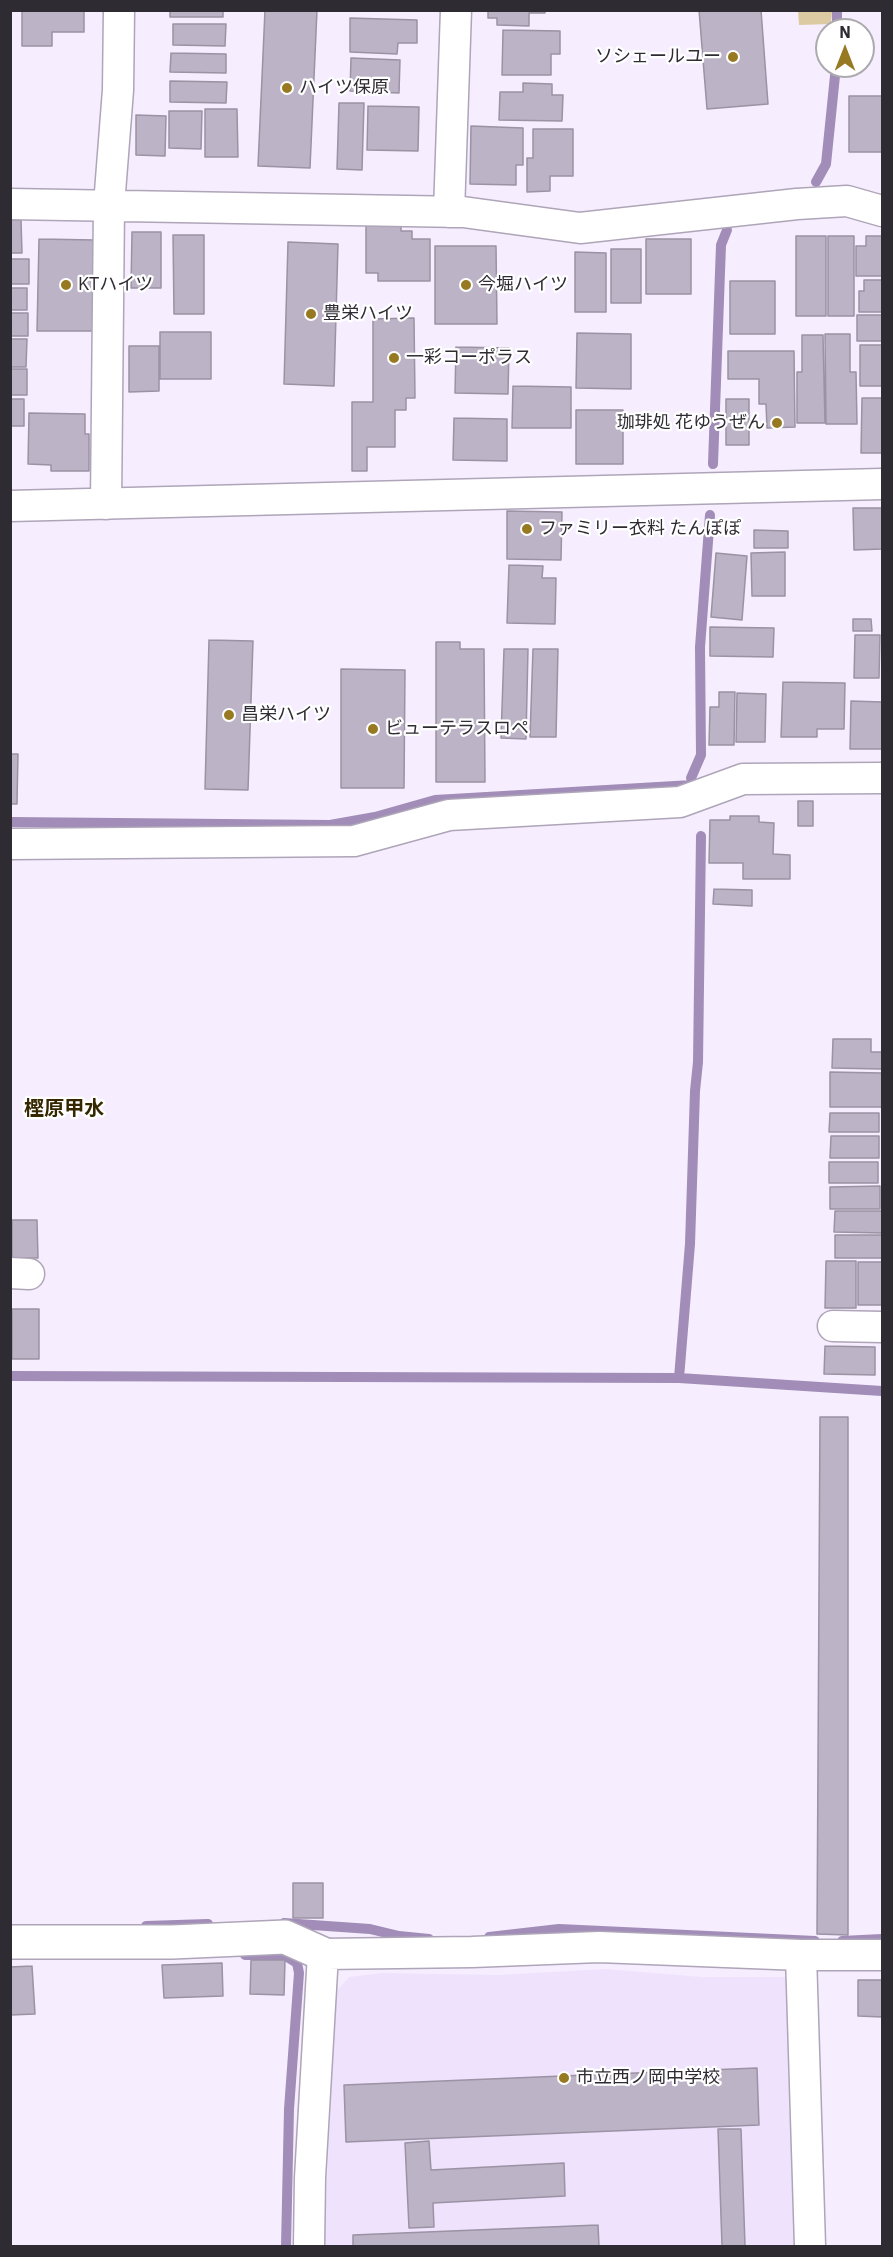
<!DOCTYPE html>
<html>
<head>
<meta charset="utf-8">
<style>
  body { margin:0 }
  #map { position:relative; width:893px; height:2257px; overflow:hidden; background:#f6eefe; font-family:"IBM Plex Sans",sans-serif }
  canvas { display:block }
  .frame { position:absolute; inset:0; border:12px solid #2f2b33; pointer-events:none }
  .north { position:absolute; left:815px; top:18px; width:60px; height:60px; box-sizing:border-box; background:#fff; border:2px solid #acaaad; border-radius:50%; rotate:0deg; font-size:16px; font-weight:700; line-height:24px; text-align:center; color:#2f2b33 }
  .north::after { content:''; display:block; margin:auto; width:21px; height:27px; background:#977921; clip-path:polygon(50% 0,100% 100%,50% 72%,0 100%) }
</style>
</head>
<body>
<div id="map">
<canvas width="893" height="2257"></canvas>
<div class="frame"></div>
<div class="north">N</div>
</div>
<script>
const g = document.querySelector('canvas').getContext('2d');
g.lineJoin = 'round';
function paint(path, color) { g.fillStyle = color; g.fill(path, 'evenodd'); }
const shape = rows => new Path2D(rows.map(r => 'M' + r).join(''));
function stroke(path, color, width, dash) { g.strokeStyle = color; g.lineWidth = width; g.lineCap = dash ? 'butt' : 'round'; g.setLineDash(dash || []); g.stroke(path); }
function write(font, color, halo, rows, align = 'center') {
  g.font = font + ' "IBM Plex Sans","Noto Sans JP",sans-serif'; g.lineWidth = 4.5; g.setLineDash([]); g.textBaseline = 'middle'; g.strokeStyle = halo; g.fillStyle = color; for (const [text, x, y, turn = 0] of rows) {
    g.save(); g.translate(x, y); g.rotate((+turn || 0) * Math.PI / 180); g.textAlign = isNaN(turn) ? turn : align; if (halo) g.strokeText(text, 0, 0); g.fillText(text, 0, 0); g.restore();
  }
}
paint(shape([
  [606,1969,702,1977,796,1977,801,2246,324,2246,336,1992,349,1977,382,1973,499,1975]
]), '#efe2fd');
paint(shape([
  [798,11,832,11,831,24,799,25]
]), '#dccba2');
stroke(shape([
  [837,30,837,10],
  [816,182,826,164,836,66],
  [713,464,721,245,727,230],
  [691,778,701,755,700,647,710,515],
  [10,822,330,825,375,817,435,800,692,785],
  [10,1376,679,1378,882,1391],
  [679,1378,690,1244,695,1091,698,1062,701,836],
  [284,1923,370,1929,399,1936,429,1939],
  [146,1926,208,1924],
  [489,1937,559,1929,815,1941],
  [842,1941,882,1939],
  [245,1955,284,1955,297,1963,299,1973,289,2109,286,2246]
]), '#a18db7', 10);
const building = shape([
  [22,10,84,10,84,32,52,32,52,46,22,46,22,10],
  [170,10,223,10,223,17,170,17,170,10],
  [265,10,317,10,310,168,258,166,265,10],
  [488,10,545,10,545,13,529,13,529,26,497,25,497,18,488,18,488,10],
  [699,10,761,10,768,104,707,109,699,10],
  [350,18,417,20,417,43,398,43,397,54,350,52,350,18],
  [173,24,226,24,225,46,173,45,173,24],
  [503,30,560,31,560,54,551,54,551,75,502,75,503,30],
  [171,53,226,54,226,73,170,72,171,53],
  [351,58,400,60,399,93,350,91,351,58],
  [170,81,227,82,226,103,170,102,170,81],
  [523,83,552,84,552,95,563,95,562,121,499,120,500,92,523,92,523,83],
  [849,96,882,96,882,152,849,152,849,96],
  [339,103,364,103,362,170,337,169,339,103],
  [368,106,419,107,418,151,367,150,368,106],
  [205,109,237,109,238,157,205,157,205,109],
  [169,111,202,111,201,149,169,148,169,111],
  [136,115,166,116,165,156,136,155,136,115],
  [471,126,523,128,523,165,516,165,516,185,470,184,471,126],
  [533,129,573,129,573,176,550,176,550,191,527,192,527,158,533,158,533,129],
  [10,220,21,220,22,253,10,253,10,220],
  [366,225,401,226,401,231,412,231,412,239,430,239,430,281,378,281,378,273,366,273,366,225],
  [132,232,161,232,161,288,131,288,132,232],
  [173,235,204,235,204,314,174,314,173,235],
  [796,236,826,236,826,316,796,316,796,236],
  [828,236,854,236,854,316,828,316,828,236],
  [866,236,882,236,882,276,856,276,856,246,866,246,866,236],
  [39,239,95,240,93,331,37,331,39,239],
  [646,239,691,239,691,294,646,294,646,239],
  [288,242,338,244,334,386,284,384,288,242],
  [435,246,496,246,497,324,435,324,435,246],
  [611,249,641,249,641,303,611,303,611,249],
  [575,252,606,253,606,312,575,312,575,252],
  [10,259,29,259,29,284,10,284,10,259],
  [864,280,882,280,882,312,859,312,859,291,864,291,864,280],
  [730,281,775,281,775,334,730,334,730,281],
  [10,288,27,288,27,310,10,310,10,288],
  [10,313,28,313,28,336,10,336,10,313],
  [857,315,882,315,882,341,857,341,857,315],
  [414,318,415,398,406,398,406,410,395,410,395,447,367,447,367,471,352,471,352,402,373,402,373,319,414,318],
  [160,332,211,332,211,379,160,379,160,332],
  [577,333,631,334,631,389,576,388,577,333],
  [825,334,850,334,850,372,856,372,857,424,826,424,825,334],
  [802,335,823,335,825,423,797,423,797,372,802,372,802,335],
  [10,339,27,339,26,367,10,367,10,339],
  [860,345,882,345,882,386,860,386,860,345],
  [129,346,159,346,159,391,129,392,129,346],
  [456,347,509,348,508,394,455,393,456,347],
  [728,351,794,351,795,427,767,428,766,404,759,404,759,379,728,379,728,351],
  [10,369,27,369,27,395,10,395,10,369],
  [513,386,571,387,571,428,512,428,513,386],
  [862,398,882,398,882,453,861,453,862,398],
  [10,399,24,399,24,426,10,426,10,399],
  [726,399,749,399,749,445,726,445,726,399],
  [576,410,623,410,623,464,576,464,576,410],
  [29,413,85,414,85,434,89,434,89,471,51,471,51,465,28,464,29,413],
  [454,418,507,419,507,461,453,460,454,418],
  [853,508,882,508,882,549,854,550,853,508],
  [507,511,562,512,561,560,507,559,507,511],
  [754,530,788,531,788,548,754,548,754,530],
  [785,552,785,596,752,596,751,553,785,552],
  [716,553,747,556,742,620,711,617,716,553],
  [509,565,543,566,542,578,556,578,555,624,507,623,509,565],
  [853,619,871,619,872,631,853,631,853,619],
  [710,627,774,628,773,657,710,656,710,627],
  [855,635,880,635,879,678,854,678,855,635],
  [209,640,253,641,248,790,205,789,209,640],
  [436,642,460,642,460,649,484,649,485,782,436,782,436,642],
  [504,649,528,649,526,739,501,738,504,649],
  [533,649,558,649,556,737,530,737,533,649],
  [341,669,405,670,404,788,341,788,341,669],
  [783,682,845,683,844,729,817,729,817,737,781,737,783,682],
  [719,692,735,692,734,745,709,745,710,707,719,707,719,692],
  [737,693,766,694,765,742,736,742,737,693],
  [851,701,882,702,882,749,850,749,851,701],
  [10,754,18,754,17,804,10,804,10,754],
  [798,801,813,801,813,826,798,826,798,801],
  [730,816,759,816,759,822,774,823,773,854,790,855,790,879,743,879,743,863,709,863,710,820,730,820,730,816],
  [714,889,752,890,752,906,713,904,714,889],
  [833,1039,871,1039,871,1052,882,1052,882,1069,832,1068,833,1039],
  [830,1072,882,1073,882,1107,830,1107,830,1072],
  [830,1113,879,1113,879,1132,829,1132,830,1113],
  [831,1136,879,1136,879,1158,830,1158,831,1136],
  [829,1162,878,1162,878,1183,829,1183,829,1162],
  [880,1186,880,1209,830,1209,830,1187,880,1186],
  [835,1211,882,1211,882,1233,834,1232,835,1211],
  [12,1220,37,1220,38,1258,12,1258,12,1220],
  [835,1235,882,1235,882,1258,835,1258,835,1235],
  [826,1261,856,1261,856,1308,825,1308,826,1261],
  [858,1262,882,1262,882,1305,858,1305,858,1262],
  [12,1309,39,1309,39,1359,12,1359,12,1309],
  [825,1346,875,1347,875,1375,824,1374,825,1346],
  [820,1417,848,1417,848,1935,817,1934,820,1417],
  [293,1883,323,1883,323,1918,293,1918,293,1883],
  [251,1960,285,1960,284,1995,250,1994,251,1960],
  [222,1963,223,1996,164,1998,162,1965,222,1963],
  [32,1966,35,2014,10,2015,10,1967,32,1966],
  [858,1980,882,1980,882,2017,858,2016,858,1980],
  [757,2068,759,2125,346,2142,344,2085,757,2068],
  [718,2129,741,2129,745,2246,722,2246,718,2129],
  [429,2141,431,2170,564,2163,565,2196,433,2203,434,2227,409,2228,405,2143,429,2141],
  [598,2225,599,2246,353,2246,353,2235,598,2225]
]);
paint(building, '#bcb3c6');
stroke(building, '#9b92a4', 1.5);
const minor = shape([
  [10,204,463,212,580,228,797,204,847,201,882,211],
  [449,212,456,10],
  [106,504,109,205,118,90,119,10],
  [10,506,882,484],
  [10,844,354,841,449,815,680,802,743,779,882,778],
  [10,1273,29,1274],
  [833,1326,882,1327],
  [801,1955,810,2246],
  [309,2246,310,2178,323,1954,472,1952,599,1947,801,1955,882,1955]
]);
const tertiary = shape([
  [10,1942,172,1942,285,1937,323,1954]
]);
stroke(minor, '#aea5b8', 33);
stroke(tertiary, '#aea5b8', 36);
stroke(minor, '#fff', 30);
stroke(tertiary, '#fff', 33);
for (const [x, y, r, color] of [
  [733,57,6,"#977921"],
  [287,88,6,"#977921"],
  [66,285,6,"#977921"],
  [466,285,6,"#977921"],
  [311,314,6,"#977921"],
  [394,358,6,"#977921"],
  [777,423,6,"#977921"],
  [527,529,6,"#977921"],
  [229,715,6,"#977921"],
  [373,729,6,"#977921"],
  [564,2078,6,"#977921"]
]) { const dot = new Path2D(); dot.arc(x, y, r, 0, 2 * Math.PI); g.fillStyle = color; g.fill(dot); stroke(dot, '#fff', 2); }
write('18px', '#2f2b33', '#fff', [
  ["ソシェールユー",721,57,"right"],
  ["ハイツ保原",299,88],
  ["KTハイツ",78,285],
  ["今堀ハイツ",478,285],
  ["豊栄ハイツ",323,314],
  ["一彩コーポラス",406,358],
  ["珈琲処 花ゆうぜん",765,423,"right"],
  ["ファミリー衣料 たんぽぽ",539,529],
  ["昌栄ハイツ",241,715],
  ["ビューテラスロペ",385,729],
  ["市立西ノ岡中学校",576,2078]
], 'left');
write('bold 20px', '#352700', '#fff', [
  ["樫原甲水",64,1109]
]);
</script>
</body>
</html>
